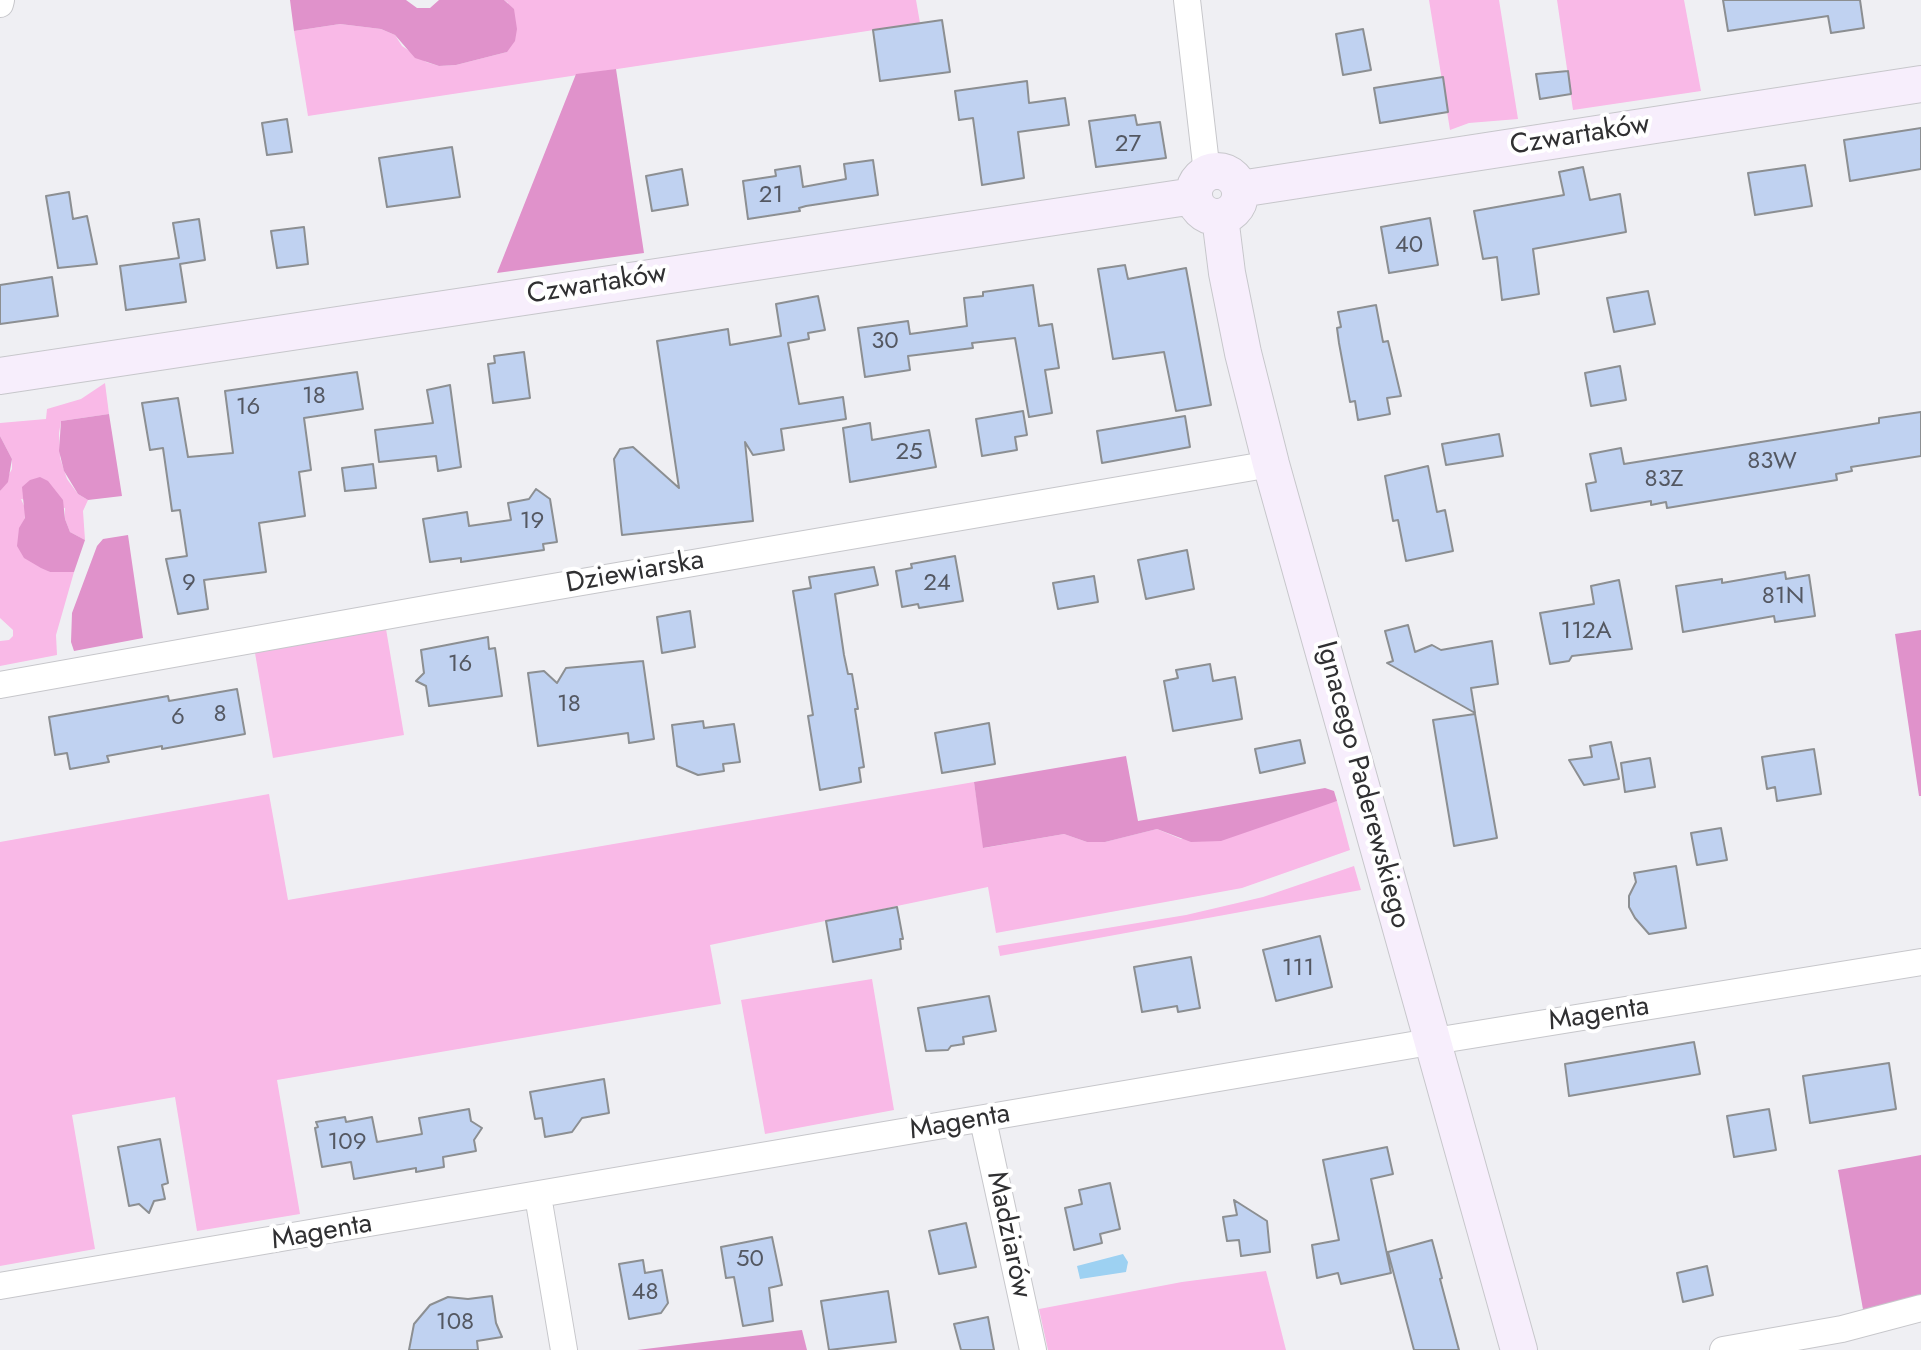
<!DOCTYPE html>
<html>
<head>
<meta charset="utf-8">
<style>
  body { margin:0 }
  canvas { display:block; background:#efeff3 }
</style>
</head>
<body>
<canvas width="1921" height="1350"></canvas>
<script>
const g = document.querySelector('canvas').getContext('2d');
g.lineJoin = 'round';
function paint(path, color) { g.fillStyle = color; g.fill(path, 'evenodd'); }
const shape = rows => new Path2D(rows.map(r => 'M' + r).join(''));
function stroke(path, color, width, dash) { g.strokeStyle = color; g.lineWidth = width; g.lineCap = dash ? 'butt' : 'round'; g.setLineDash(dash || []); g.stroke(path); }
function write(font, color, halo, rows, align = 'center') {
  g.font = font + ' Jost,sans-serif'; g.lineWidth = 8; g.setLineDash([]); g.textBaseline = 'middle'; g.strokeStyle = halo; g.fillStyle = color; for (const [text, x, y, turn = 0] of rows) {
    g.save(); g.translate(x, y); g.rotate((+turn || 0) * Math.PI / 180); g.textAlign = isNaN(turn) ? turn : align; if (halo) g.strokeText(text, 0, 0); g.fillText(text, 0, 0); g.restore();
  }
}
paint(shape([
  [504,0,916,0,920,23,308,116,294,31,340,24,381,29,395,35,402,46,426,62,439,66,456,65,507,52,508,3],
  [1429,0,1499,0,1518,119,1469,123,1450,130],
  [1557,0,1684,0,1701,91,1573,110],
  [105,383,109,414,61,421,59,433,60,458,67,479,78,494,88,500,83,511,85,540,70,532,65,519,65,508,21,499,25,508,24,557,50,572,74,572,56,635,57,655,0,666,0,641,9,640,13,636,13,630,0,618,0,491,12,469,12,459,0,436,0,423,46,419,47,409,81,399],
  [386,629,404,735,273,758,255,653],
  [974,782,984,848,1064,834,1087,842,1105,842,1157,829,1181,839,1337,801,1350,850,1242,888,996,933,988,887,710,945,721,1004,277,1080,300,1214,197,1231,175,1097,72,1115,95,1249,0,1266,0,842,269,794,288,900],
  [1354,866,1361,890,1000,956,998,946,1186,915,1263,897],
  [872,979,894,1110,765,1134,741,1000],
  [1266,1271,1286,1350,1048,1350,1039,1309,1182,1282]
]), '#f9b9e7');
paint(shape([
  [290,0,406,0,417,8,430,8,439,0,504,0,514,9,517,29,515,41,507,52,456,65,439,66,415,58,395,35,381,29,340,24,294,31],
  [616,69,644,253,497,273,576,74],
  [109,414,122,496,88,500,78,494,64,471,59,451,61,421],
  [0,436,12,459,8,482,0,491],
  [40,477,48,481,63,500,65,519,70,532,85,540,74,572,50,572,41,568,24,558,17,546,19,528,25,518,22,487,30,480],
  [128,535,143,638,74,651,71,642,72,613,97,546,103,539],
  [1921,630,1921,796,1919,796,1895,634],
  [1126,756,1138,821,1325,788,1334,791,1337,801,1221,841,1191,842,1157,829,1105,842,1087,842,1064,834,983,848,974,782],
  [1921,1155,1921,1294,1864,1315,1838,1170],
  [802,1330,807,1350,637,1350]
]), '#e092cb');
paint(shape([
  [1123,1254,1128,1262,1126,1272,1080,1279,1077,1266]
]), '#9dd1f2');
const building = shape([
  [1723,0,1860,0,1864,28,1831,33,1828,16,1728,31,1723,0],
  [942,20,950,72,880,81,873,30,942,20],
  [1363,29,1371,70,1343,75,1336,34,1363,29],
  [1568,71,1571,94,1540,99,1536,74,1568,71],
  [1443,77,1448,112,1380,123,1374,88,1443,77],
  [1027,81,1029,103,1065,98,1069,125,1018,132,1024,178,982,185,973,118,959,120,955,91,1027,81],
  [1135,115,1137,125,1160,122,1166,158,1096,167,1089,121,1135,115],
  [287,119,292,152,267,155,262,123,287,119],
  [1921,128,1921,169,1850,181,1844,140,1921,128],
  [452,147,460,197,387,207,379,158,452,147],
  [873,160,878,195,806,206,799,208,800,211,748,219,743,181,776,176,775,170,800,166,803,187,846,179,844,164,873,160],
  [1805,165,1812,206,1755,215,1748,173,1805,165],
  [1583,167,1590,200,1620,194,1626,232,1533,249,1539,294,1502,300,1497,257,1483,259,1474,211,1564,195,1559,172,1583,167],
  [682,169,688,205,652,211,646,176,682,169],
  [69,192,73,219,87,216,97,264,58,268,46,196,69,192],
  [1430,218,1438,265,1389,273,1381,227,1430,218],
  [199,219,205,260,180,264,186,302,126,310,120,266,179,258,173,223,199,219],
  [304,227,308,264,277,268,271,231,304,227],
  [1125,265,1128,279,1186,268,1211,405,1176,411,1164,352,1113,359,1098,269,1125,265],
  [52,277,58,316,0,324,0,285,52,277],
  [1033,285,1039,326,1052,324,1059,368,1045,370,1052,413,1029,417,1015,338,972,343,973,348,908,356,910,370,865,377,858,328,908,321,910,334,967,326,964,298,983,296,983,292,1033,285],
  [1648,291,1655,324,1614,332,1607,298,1648,291],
  [818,296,825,330,808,333,809,339,788,343,799,404,843,397,846,419,781,429,784,450,753,455,745,442,753,521,622,535,614,459,620,449,633,447,679,488,657,341,728,329,730,345,781,336,776,304,818,296],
  [1376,305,1383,342,1388,341,1401,396,1387,398,1390,414,1358,420,1355,401,1350,402,1339,343,1337,328,1341,327,1338,312,1376,305],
  [524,352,530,398,493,403,488,364,495,363,494,356,524,352],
  [1620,366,1626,400,1591,406,1585,373,1620,366],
  [357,372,363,409,304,418,311,470,299,472,305,516,259,523,266,572,204,580,208,609,178,614,166,559,187,556,180,510,172,511,163,448,150,450,142,403,178,398,188,457,233,453,225,391,357,372],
  [450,385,461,467,438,471,436,456,379,462,375,430,433,423,427,390,450,385],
  [1023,411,1027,435,1015,437,1017,450,982,456,976,419,1023,411],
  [1921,412,1921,456,1851,467,1852,471,1836,474,1837,480,1691,504,1667,508,1666,502,1651,505,1651,501,1591,511,1586,484,1596,482,1590,454,1621,448,1624,464,1879,423,1879,418,1921,412],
  [1185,416,1190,447,1102,463,1097,431,1185,416],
  [870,423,872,440,929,430,936,467,850,482,843,428,870,423],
  [1499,434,1503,456,1446,465,1442,444,1499,434],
  [373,464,376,488,345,491,342,468,373,464],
  [1428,466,1437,512,1445,510,1453,551,1406,561,1398,520,1393,521,1385,476,1428,466],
  [536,489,550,499,557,542,543,544,544,550,461,562,461,558,430,562,423,519,467,512,469,526,511,520,508,503,529,499,536,489],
  [1187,550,1194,589,1146,599,1138,560,1187,550],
  [955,556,963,601,919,608,918,604,902,607,896,571,912,568,911,564,955,556],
  [874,567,878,585,835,594,844,655,848,674,852,674,858,709,855,709,864,767,859,768,861,782,820,790,808,716,813,715,793,591,811,588,809,577,874,567],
  [1785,572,1786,579,1809,575,1815,616,1775,622,1774,616,1683,632,1676,586,1722,579,1722,583,1785,572],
  [1094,576,1098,602,1058,609,1053,583,1094,576],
  [1619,580,1632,649,1572,656,1569,661,1550,664,1540,613,1594,604,1591,586,1619,580],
  [690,611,695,647,662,653,657,617,690,611],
  [1408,625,1415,652,1432,645,1441,650,1492,641,1498,684,1471,688,1475,713,1387,663,1393,661,1385,631,1408,625],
  [488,637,489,649,495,648,502,696,429,706,426,686,416,681,424,673,421,650,488,637],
  [643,661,654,739,629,743,628,733,538,746,528,673,544,671,557,683,566,668,643,661],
  [1210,664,1213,681,1235,677,1242,719,1173,731,1164,681,1178,678,1176,670,1210,664],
  [237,689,245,734,162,749,162,746,107,756,109,762,70,769,67,753,55,755,49,717,168,696,169,701,237,689],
  [1475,714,1497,838,1454,846,1433,720,1475,714],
  [703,721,704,728,734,724,740,762,723,764,724,771,698,775,677,766,672,725,703,721],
  [989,723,995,764,942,773,935,733,989,723],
  [1300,740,1305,763,1260,773,1255,749,1300,740],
  [1611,742,1619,779,1584,785,1569,760,1592,757,1590,746,1611,742],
  [1814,749,1821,794,1777,801,1775,787,1767,789,1762,757,1814,749],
  [1650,758,1655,787,1625,792,1621,763,1650,758],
  [1721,828,1727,860,1697,865,1691,833,1721,828],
  [1676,866,1686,928,1649,934,1635,918,1629,907,1629,896,1636,882,1634,873,1676,866],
  [897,907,903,939,900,939,901,949,833,962,826,921,897,907],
  [1320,936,1332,987,1276,1001,1263,950,1320,936],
  [1191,957,1200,1008,1178,1012,1177,1006,1142,1012,1134,967,1191,957],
  [989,996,996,1031,963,1037,964,1044,951,1046,948,1050,926,1051,918,1008,989,996],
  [1694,1042,1700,1074,1569,1096,1565,1064,1694,1042],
  [1889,1063,1896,1109,1810,1123,1803,1076,1889,1063],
  [604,1079,609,1113,582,1118,572,1132,545,1137,542,1118,535,1119,530,1092,604,1079],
  [469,1109,471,1121,482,1128,474,1140,476,1151,443,1157,444,1167,416,1172,416,1168,354,1179,351,1162,322,1167,315,1128,318,1127,316,1122,345,1117,346,1122,372,1117,377,1142,422,1134,419,1118,469,1109],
  [1769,1109,1776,1150,1734,1157,1727,1116,1769,1109],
  [160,1139,168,1183,162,1185,165,1199,154,1201,149,1213,139,1204,129,1206,118,1147,160,1139],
  [1387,1147,1393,1174,1371,1179,1391,1273,1341,1284,1338,1273,1317,1278,1312,1245,1339,1240,1323,1160,1387,1147],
  [1110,1183,1120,1229,1100,1234,1102,1243,1074,1250,1065,1208,1082,1204,1079,1190,1110,1183],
  [1234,1200,1267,1221,1270,1252,1241,1256,1239,1240,1227,1241,1223,1217,1237,1215,1234,1200],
  [966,1223,976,1267,939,1274,929,1231,966,1223],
  [772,1237,782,1285,769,1288,773,1321,743,1326,734,1277,726,1278,721,1247,772,1237],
  [1432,1240,1442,1278,1440,1279,1459,1350,1414,1350,1388,1252,1432,1240],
  [643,1260,645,1273,662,1270,668,1303,661,1313,629,1319,619,1264,643,1260],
  [1707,1266,1713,1295,1683,1302,1677,1273,1707,1266],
  [888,1291,896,1342,829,1350,821,1301,888,1291],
  [492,1296,496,1323,502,1337,477,1341,478,1350,409,1350,414,1324,430,1305,448,1297,468,1299,492,1296],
  [988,1317,994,1350,961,1350,954,1324,988,1317]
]);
paint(building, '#c0d2f1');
stroke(building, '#8c8f92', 2);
const street = shape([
  [1187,0,1207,173],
  [0,4,1,0],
  [0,685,442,606,1271,464],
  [983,1120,1033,1350],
  [538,1196,564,1350],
  [0,1286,1453,1038,1921,962],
  [1723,1350,1842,1329,1921,1308]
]);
const secondary = shape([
  '1194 194a23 23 0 1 1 46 0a23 23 0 1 1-46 0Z',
  [1240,189,1921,84],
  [1220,217,1227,273,1243,353,1271,464,1519,1350],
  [0,376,1194,196]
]);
stroke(street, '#c7c7cb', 28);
stroke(secondary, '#c7c7cb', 38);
stroke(street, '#fff', 26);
stroke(secondary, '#f7eefc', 36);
write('24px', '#545862', null, [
  ["27",1128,145],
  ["21",771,196],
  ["40",1409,246],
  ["30",885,342],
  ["18",314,397],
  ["16",248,408],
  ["25",909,453],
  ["83W",1772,462],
  ["83Z",1664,480],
  ["19",532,522],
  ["9",189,584],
  ["24",937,584],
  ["81N",1783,597],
  ["112A",1586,632],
  ["16",460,665],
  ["18",569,705],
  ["8",220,715],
  ["6",178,718],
  ["111",1298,969],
  ["109",347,1143],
  ["50",750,1260],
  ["48",645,1293],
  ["108",455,1323]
]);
write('28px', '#303032', '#fff', [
  ["Czwartaków",1580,136,-9],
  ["Czwartaków",597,285,-9],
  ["Dziewiarska",635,573,-10],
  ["Ignacego Paderewskiego",1362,785,75],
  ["Magenta",1599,1015,-9],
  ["Magenta",960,1123,-10],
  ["Magenta",322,1233,-10],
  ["Madziarów",1008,1235,78]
]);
</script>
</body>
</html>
